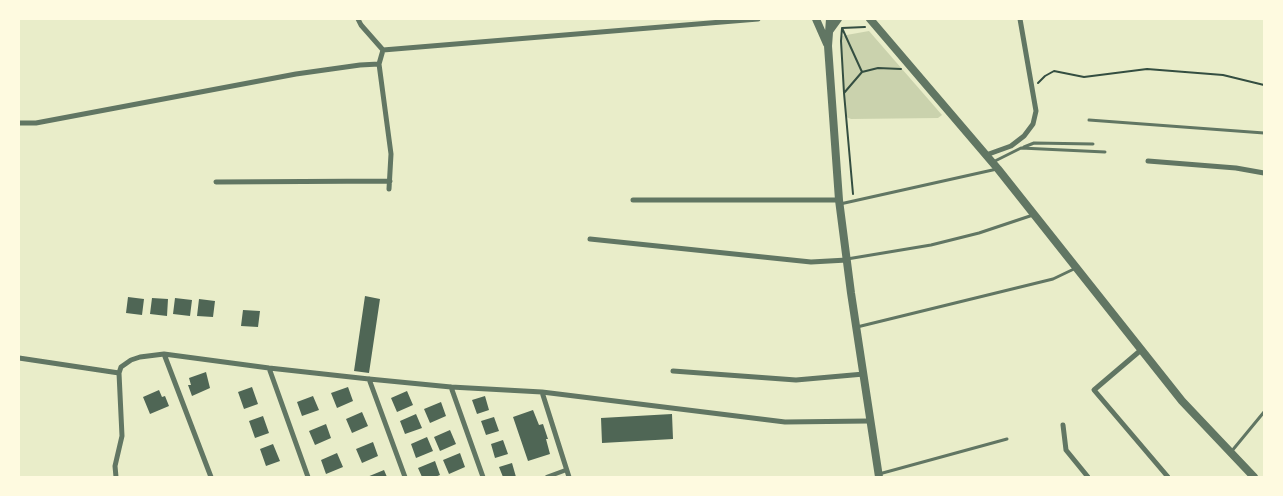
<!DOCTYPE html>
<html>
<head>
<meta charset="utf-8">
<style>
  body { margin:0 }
  #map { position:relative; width:1283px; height:496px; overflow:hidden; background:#e9edc9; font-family:"IBM Plex Sans",sans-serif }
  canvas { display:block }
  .frame { position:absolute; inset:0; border:20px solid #fefae0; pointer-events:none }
</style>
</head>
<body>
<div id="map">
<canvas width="1283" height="496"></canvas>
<div class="frame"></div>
</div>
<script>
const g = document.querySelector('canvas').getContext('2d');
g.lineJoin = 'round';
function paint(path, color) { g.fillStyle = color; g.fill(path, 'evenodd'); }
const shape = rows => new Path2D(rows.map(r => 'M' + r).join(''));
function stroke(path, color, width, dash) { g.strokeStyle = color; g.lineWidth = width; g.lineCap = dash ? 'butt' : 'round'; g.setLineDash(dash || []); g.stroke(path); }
paint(shape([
  [869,31,942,115,938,118,851,119,846,117,841,36]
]), '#cad2ad');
paint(shape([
  [365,296,380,299,369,373,354,371],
  [128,297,144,299,142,315,126,313],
  [152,298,168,299,167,316,150,314],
  [175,298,192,300,190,316,173,314],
  [199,299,215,301,213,317,197,316],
  [243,310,260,311,258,327,241,326],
  [206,372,210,388,192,396,188,385,191,385,189,378],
  [252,387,258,404,244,409,238,392],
  [348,387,353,401,337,408,331,393],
  [159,390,162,397,165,396,169,406,150,414,143,397],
  [407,391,413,405,397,412,391,398],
  [313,396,319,410,302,416,297,402],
  [485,396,489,410,477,414,472,400],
  [441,402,446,416,430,423,424,409],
  [533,410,539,425,543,424,548,439,546,439,550,454,528,461,513,417],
  [362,412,368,426,352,433,346,419],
  [416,414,422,428,405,434,400,421],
  [672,414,673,439,602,443,601,418],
  [263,416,269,433,255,438,249,421],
  [494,417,499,431,486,435,481,421],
  [326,424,331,438,315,445,309,431],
  [450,430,456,444,440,451,434,437],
  [427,437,433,451,416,458,411,444],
  [503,440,508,454,495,458,491,444],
  [373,442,378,456,362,463,356,449],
  [273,444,280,461,266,466,260,449],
  [337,453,343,467,326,474,321,460],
  [460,453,465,467,449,474,443,460],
  [435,461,440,475,435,477,422,477,418,468],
  [512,463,516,477,503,477,499,467],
  [384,470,387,477,367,477]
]), '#4f6655');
stroke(shape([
  [842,28,865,27],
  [1038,83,1045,76,1054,71,1084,77,1147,69,1223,75,1264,85],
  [844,93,862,72,878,68,901,69],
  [853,194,844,93,841,41,842,28,862,72]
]), '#344e41', 2);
stroke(shape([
  [1089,120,1264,133],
  [1024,147,1034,143,1093,144],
  [993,162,1021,148,1105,152],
  [840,204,997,169],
  [847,259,931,245,979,233,1033,215],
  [857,327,1053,279,1076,268],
  [1231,452,1264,412],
  [879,474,1007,439]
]), '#617663', 3);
stroke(shape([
  [547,477,566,470]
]), '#617663', 4.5);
stroke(shape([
  [358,19,361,25,383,50,758,19],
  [383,50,379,64,391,154,389,189],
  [19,123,36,123,296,74,360,65,379,64],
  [986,155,1011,146,1024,136,1033,124,1036,111,1020,19],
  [1148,161,1236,168,1264,173],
  [216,182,390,181],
  [633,200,839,200],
  [590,239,811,262,847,260],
  [1141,350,1094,390,1168,477],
  [164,354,211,477],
  [19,358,119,373],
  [269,368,308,477],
  [673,371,796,380,864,374],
  [369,379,405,477],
  [451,387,483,477],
  [542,392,569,477],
  [1063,425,1066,450,1088,477],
  [116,477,115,466,122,436,119,373,121,367,131,360,140,357,164,354,269,368,369,379,451,387,542,392,785,422,869,421]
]), '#617663', 5);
stroke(shape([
  [816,19,827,44],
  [830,19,828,46,839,200,851,293,879,477],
  [870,19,998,169,1182,401,1254,477],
  [830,30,838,19]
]), '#617663', 8);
</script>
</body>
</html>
